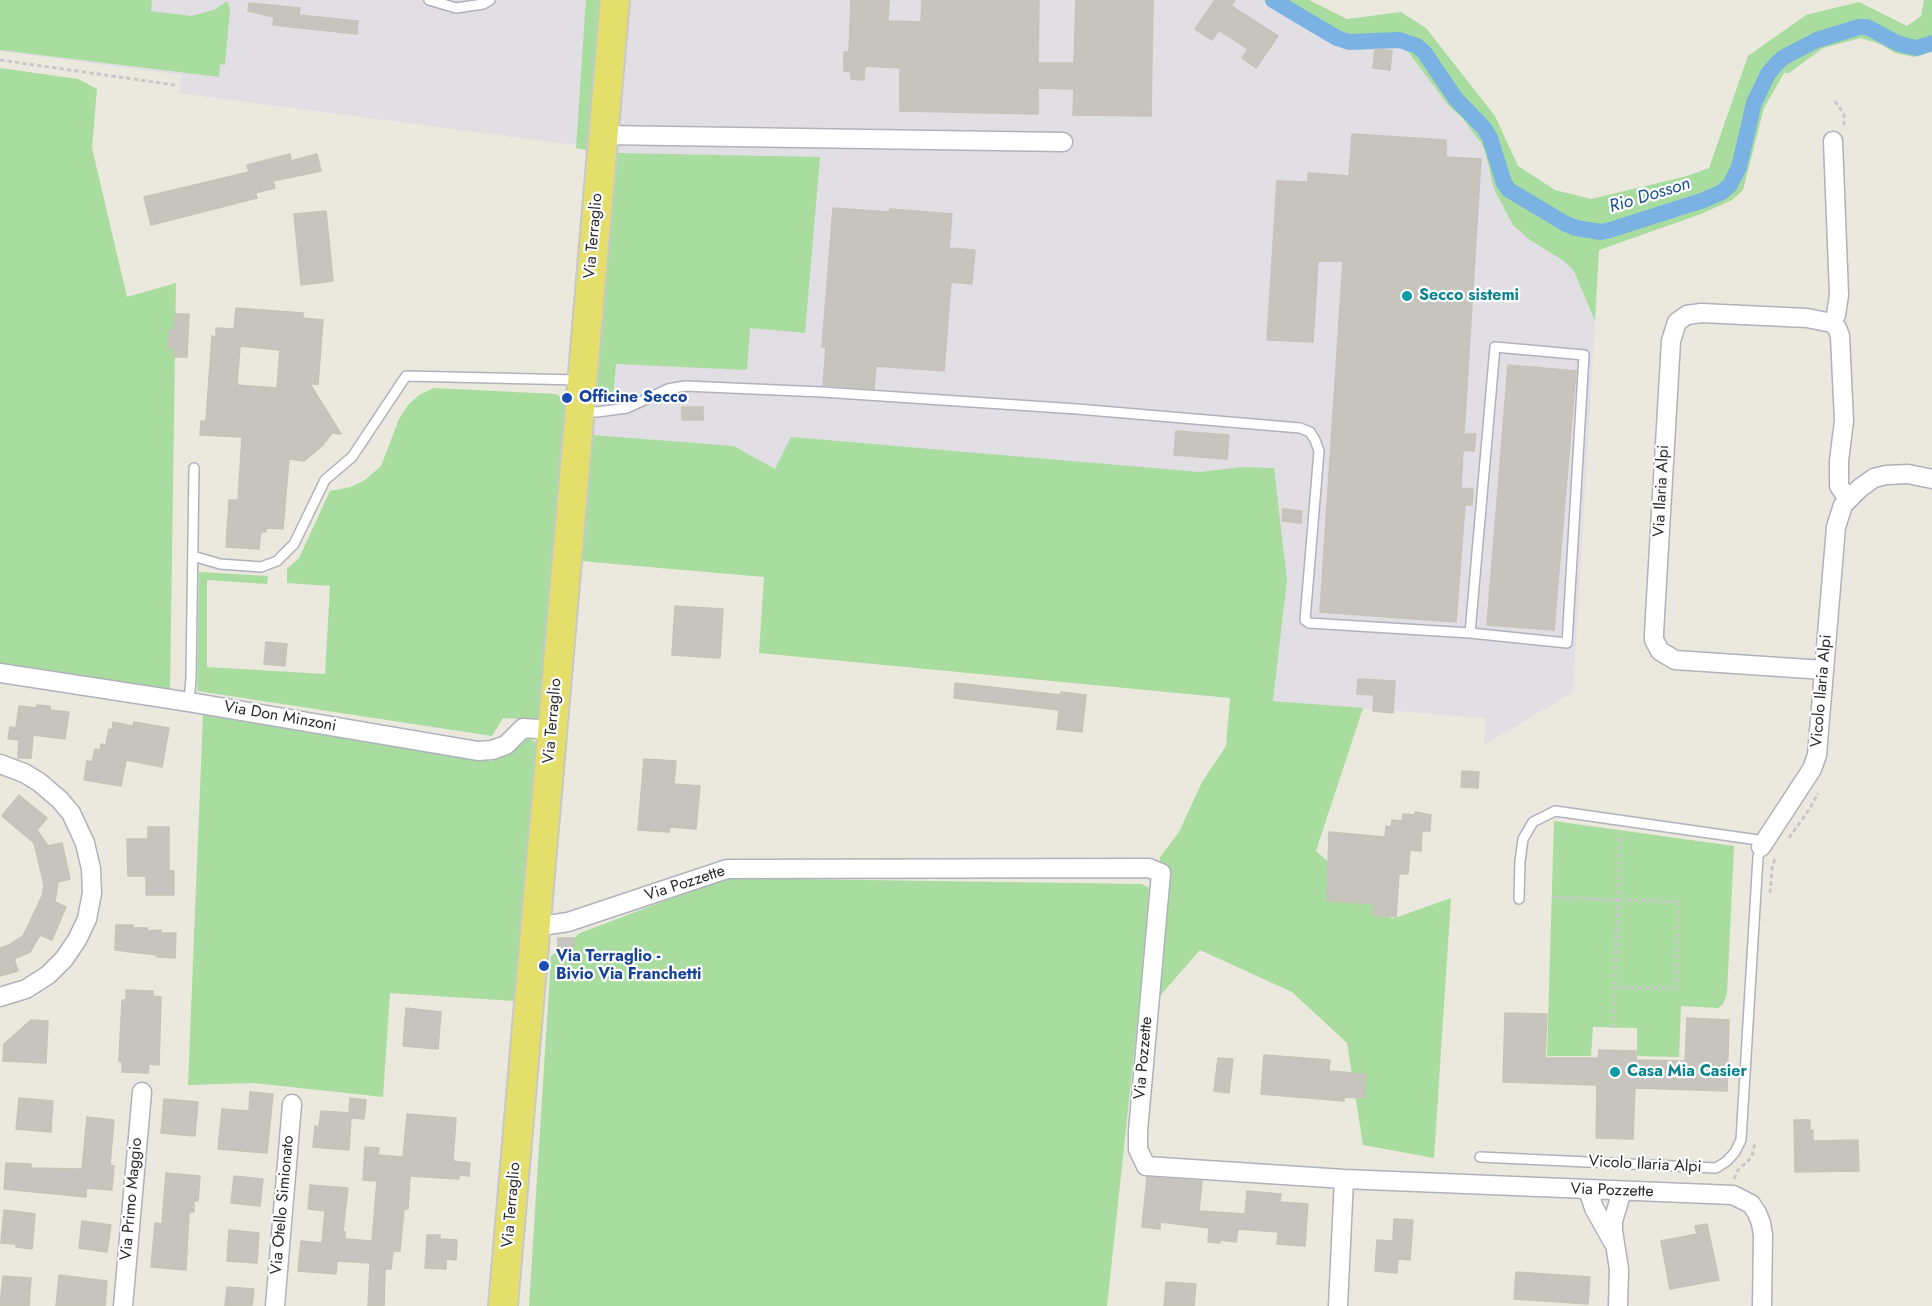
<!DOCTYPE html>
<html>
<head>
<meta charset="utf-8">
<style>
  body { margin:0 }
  canvas { display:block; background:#ebe8de }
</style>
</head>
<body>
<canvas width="1932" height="1306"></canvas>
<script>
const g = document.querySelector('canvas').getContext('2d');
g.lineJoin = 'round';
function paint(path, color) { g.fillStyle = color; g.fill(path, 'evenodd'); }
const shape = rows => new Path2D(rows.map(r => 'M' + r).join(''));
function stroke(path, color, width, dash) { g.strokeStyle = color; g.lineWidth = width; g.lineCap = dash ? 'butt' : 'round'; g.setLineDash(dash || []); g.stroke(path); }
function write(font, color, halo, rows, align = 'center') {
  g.font = font + ' Jost,sans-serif'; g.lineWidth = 4.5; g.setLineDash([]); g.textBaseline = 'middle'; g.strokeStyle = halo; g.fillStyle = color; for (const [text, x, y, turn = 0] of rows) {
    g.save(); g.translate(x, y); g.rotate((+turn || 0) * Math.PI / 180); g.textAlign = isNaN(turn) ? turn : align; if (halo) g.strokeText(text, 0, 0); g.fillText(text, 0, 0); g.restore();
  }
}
paint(shape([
  [0,0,1273,0,1337,38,1349,42,1361,50,1391,45,1404,48,1448,105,1476,134,1485,152,1489,173,1530,240,1564,261,1575,271,1595,321,1573,692,1484,745,1485,718,1273,701,1287,580,1241,467,1200,472,775,469,734,446,593,435,613,150,179,93,182,75,0,51]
]), '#e1dee4');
paint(shape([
  [0,0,152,0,151,11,191,16,214,10,227,1,230,9,225,65,220,64,219,77,0,50],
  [586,0,601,0,586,150,576,148],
  [1286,0,1309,0,1347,19,1401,12,1426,28,1495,116,1518,166,1555,190,1591,199,1687,176,1709,168,1748,56,1806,15,1859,2,1907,26,1921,16,1924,0,1932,0,1932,51,1915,57,1895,53,1880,44,1861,38,1823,48,1789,73,1784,73,1764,108,1743,190,1732,200,1701,214,1599,250,1595,321,1574,271,1564,261,1530,240,1513,225,1494,189,1485,152,1481,143,1463,119,1448,105,1409,53,1404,48,1391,45,1361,50,1349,42,1337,38,1284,6],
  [0,68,78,79,97,89,92,148,127,297,176,283,170,691,0,664],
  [618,153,820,157,805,333,750,328,747,370,616,364,613,398,594,397],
  [434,388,556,394,566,400,540,714,538,720,503,718,492,736,197,691,199,572,268,576,267,584,207,580,207,667,325,674,330,586,287,583,287,569,299,558,330,491,351,487,365,480,381,466,399,419,408,405,419,395],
  [593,435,734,446,775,469,791,437,1200,472,1241,467,1274,468,1287,580,1273,701,1363,708,1316,851,1392,919,1451,898,1434,1158,1363,1145,1347,1043,1292,992,1200,950,1152,1005,1160,908,1160,857,1179,832,1202,782,1226,746,1230,698,759,653,764,577,581,561],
  [203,715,456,757,493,761,523,738,531,739,537,744,514,1001,390,993,383,1097,254,1083,188,1085],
  [1554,821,1734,846,1727,994,1723,1004,1718,1008,1681,1006,1679,1057,1637,1056,1637,1028,1593,1027,1591,1056,1547,1056],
  [725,878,1142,884,1149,888,1140,998,1107,1306,529,1306,551,956,580,933]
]), '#a8dd9f');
stroke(shape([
  [1273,0,1337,38,1349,42,1400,40,1417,46,1424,52,1456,99,1484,128,1490,138,1504,183,1509,190,1566,224,1576,228,1601,232,1610,230,1704,200,1722,192,1730,185,1739,167,1754,103,1768,74,1776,64,1784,57,1817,40,1859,27,1867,27,1897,43,1907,46,1917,48,1932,43]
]), '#7ab3e3', 16);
const building = shape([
  [851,0,889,0,888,21,921,22,922,0,1039,0,1038,63,1074,63,1076,0,1153,0,1151,116,1073,115,1074,89,1038,88,1038,114,900,111,900,68,865,66,864,80,851,79,851,72,844,71,844,52,849,52,851,0],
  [1215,0,1235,0,1231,6,1278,36,1256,68,1242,58,1248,49,1219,30,1212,40,1195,29,1215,0],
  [249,3,300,8,299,15,358,21,357,34,273,25,274,17,248,11,249,3],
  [1375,49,1392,51,1390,70,1373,68,1375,49],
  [1352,134,1446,140,1446,157,1481,159,1464,434,1476,434,1474,451,1463,450,1461,488,1473,489,1472,505,1465,505,1456,622,1320,612,1343,261,1318,261,1313,342,1267,340,1277,181,1308,182,1308,173,1349,176,1352,134],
  [290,154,291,161,317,154,321,171,273,181,275,188,255,193,257,198,151,225,144,197,249,172,247,165,290,154],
  [833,208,889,212,890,209,952,214,949,248,975,250,972,284,951,282,944,371,876,366,874,389,823,385,826,347,822,347,833,208],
  [326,211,333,281,301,285,294,214,326,211],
  [236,308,303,313,303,318,323,320,318,384,310,384,341,434,332,433,323,445,304,461,289,459,283,529,267,528,265,532,261,532,259,549,226,547,229,500,238,500,242,437,200,435,201,421,206,421,212,336,216,337,216,328,234,329,236,308],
  [240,346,280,350,277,388,237,385,240,346],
  [175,314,189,314,187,357,174,357,174,348,168,348,169,330,174,330,175,314],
  [1508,365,1576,371,1554,630,1487,625,1508,365],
  [682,407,703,407,703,420,682,420,682,407],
  [1176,431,1229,435,1227,459,1174,455,1176,431],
  [1283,509,1302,511,1301,523,1282,521,1283,509],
  [675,606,723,609,720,658,672,655,675,606],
  [266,642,287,644,285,666,264,664,266,642],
  [1358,679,1395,681,1393,713,1373,711,1374,695,1357,694,1358,679],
  [955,683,1061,695,1061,692,1086,695,1082,732,1057,729,1059,710,954,698,955,683],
  [37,705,50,706,50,710,69,712,65,739,33,735,31,758,18,758,19,740,8,739,10,727,16,728,19,706,37,708,37,705],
  [113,722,133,726,134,722,169,728,162,767,126,760,121,786,84,780,87,761,92,762,95,749,100,750,101,744,106,745,109,729,112,730,113,722],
  [644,759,676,761,674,784,700,786,696,829,670,827,669,832,638,830,644,759],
  [1462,771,1479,772,1478,788,1461,787,1462,771],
  [19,795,47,818,37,830,48,846,62,843,70,879,58,882,55,902,66,907,52,940,40,935,30,952,14,959,18,971,0,976,0,948,9,945,23,936,42,896,44,885,34,843,2,816,19,795],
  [1415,812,1431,815,1430,831,1422,831,1421,851,1410,850,1408,874,1399,874,1396,917,1373,915,1374,904,1327,901,1329,832,1385,837,1386,826,1391,827,1392,820,1402,821,1403,814,1415,815,1415,812],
  [148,827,169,827,169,871,174,871,174,895,146,895,146,876,128,876,127,839,148,839,148,827],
  [116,925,133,925,133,928,148,928,147,931,161,930,161,933,176,933,175,958,157,957,157,955,115,950,116,925],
  [558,938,574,938,573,957,557,956,558,938],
  [126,990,153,991,153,996,161,997,159,1065,149,1064,148,1073,122,1072,122,1062,119,1061,122,1000,126,1000,126,990],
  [406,1008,441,1012,438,1049,403,1046,406,1008],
  [1505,1013,1547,1014,1545,1058,1598,1058,1599,1050,1636,1051,1636,1060,1685,1061,1687,1018,1729,1020,1727,1091,1635,1088,1633,1139,1596,1138,1597,1085,1503,1082,1505,1013],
  [31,1020,48,1021,46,1063,3,1061,4,1044,31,1020],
  [1264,1055,1330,1060,1329,1071,1366,1074,1364,1098,1344,1097,1344,1101,1261,1094,1264,1055],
  [1218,1058,1233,1059,1229,1093,1214,1091,1218,1058],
  [250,1092,273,1094,267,1153,218,1149,222,1109,249,1111,250,1092],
  [19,1098,53,1101,51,1132,16,1129,19,1098],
  [350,1098,366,1100,364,1119,351,1118,349,1150,313,1147,315,1126,319,1127,321,1111,349,1113,350,1098],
  [164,1099,198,1102,195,1136,161,1133,164,1099],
  [407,1114,456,1118,453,1161,470,1163,469,1176,459,1175,459,1179,410,1176,408,1209,404,1209,400,1251,393,1251,391,1269,385,1269,384,1306,368,1306,370,1263,337,1261,336,1274,298,1271,301,1241,322,1243,325,1211,308,1209,310,1185,348,1188,343,1231,345,1232,345,1239,372,1241,377,1181,363,1180,365,1147,379,1148,378,1155,403,1157,407,1114],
  [87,1117,114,1120,110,1165,114,1166,112,1190,86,1188,86,1197,4,1189,6,1163,31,1164,31,1168,82,1169,87,1117],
  [1794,1120,1810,1120,1810,1131,1813,1130,1813,1141,1858,1140,1859,1171,1795,1172,1794,1120],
  [166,1173,200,1176,198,1201,194,1201,194,1212,189,1212,186,1270,151,1267,155,1223,162,1224,166,1173],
  [234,1176,263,1179,260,1206,231,1203,234,1176],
  [1147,1177,1202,1181,1199,1211,1245,1214,1247,1191,1281,1194,1280,1202,1308,1204,1305,1246,1277,1244,1278,1232,1238,1229,1236,1242,1220,1240,1220,1243,1208,1242,1209,1228,1160,1222,1160,1229,1142,1227,1147,1177],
  [4,1210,35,1214,32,1249,16,1247,16,1244,1,1243,4,1210],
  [1394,1219,1413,1220,1410,1260,1398,1259,1397,1273,1375,1271,1377,1240,1393,1241,1394,1219],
  [82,1221,111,1225,107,1252,79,1248,82,1221],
  [1707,1224,1719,1280,1670,1289,1661,1241,1697,1234,1695,1226,1707,1224],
  [229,1230,259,1233,257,1263,227,1261,229,1230],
  [427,1235,440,1235,440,1239,457,1240,456,1260,446,1259,446,1269,425,1268,427,1235],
  [1516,1272,1590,1277,1588,1304,1514,1299,1516,1272],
  [59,1275,107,1281,105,1306,56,1306,59,1275],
  [3,1276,31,1278,29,1306,0,1306,3,1276],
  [1166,1282,1196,1284,1194,1306,1164,1306,1166,1282],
  [227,1287,254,1289,252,1306,225,1306,227,1287]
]);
paint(building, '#c7c4bd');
stroke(building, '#c6c4b8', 1.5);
const service = shape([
  [429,0,456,8,483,4,490,0],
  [582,411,597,412,627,408,668,389,685,386,822,392,1077,409,1300,428,1310,432,1315,440,1319,451,1305,620,1309,623,1470,633,1495,347,1584,355,1567,643,1470,633],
  [193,556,220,564,261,567,277,561,294,544,325,480,352,457,406,376,579,380],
  [189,702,191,678,194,468],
  [1519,899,1520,861,1523,839,1533,822,1555,811,1765,841],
  [1480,1157,1716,1168,1727,1161,1735,1152,1741,1140,1758,857,1761,847]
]);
const minor = shape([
  [603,135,1063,142],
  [1833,141,1839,295,1836,315,1832,323,1837,328,1840,336,1844,421,1839,461,1839,486,1848,499],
  [1824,670,1675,660,1660,651,1654,640,1654,633,1671,341,1677,322,1687,315,1701,313,1807,318,1832,323],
  [0,673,189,702,478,751,492,750,506,745,523,728,552,730],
  [0,764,24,773,39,782,60,800,71,813,85,843,91,869,92,893,87,919,77,940,64,959,48,975,26,989,0,997],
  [1761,847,1812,769,1817,755,1836,527,1843,505,1860,488,1874,478,1886,475,1908,474,1932,479],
  [535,927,568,922,727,869,1149,868,1161,873,1138,1131,1138,1149,1146,1166,1344,1179,1733,1195,1751,1204,1757,1213,1761,1223,1763,1235,1762,1306],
  [1588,1190,1594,1208,1613,1242],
  [123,1306,142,1092],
  [275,1306,292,1104],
  [1338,1306,1344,1179],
  [1618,1306,1619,1269,1613,1231,1613,1221,1622,1191]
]);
const primary = shape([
  [503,1306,615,0]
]);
stroke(service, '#b1b1bd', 12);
stroke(minor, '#b1b1bd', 21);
stroke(primary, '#c8c8c8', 32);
stroke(shape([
  [0,60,175,85],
  [1835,101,1844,114,1844,128],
  [1789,838,1810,808,1818,793],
  [1770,893,1772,869,1775,858],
  [1552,897,1618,900,1679,902,1676,989,1615,987,1618,900,1620,833],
  [1614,1028,1615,987],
  [1734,1179,1738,1170,1752,1157,1755,1142]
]), '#c8c8c8', 3, [4.5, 3]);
stroke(service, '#fff', 9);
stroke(minor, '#fff', 18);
stroke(primary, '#e4df6a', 28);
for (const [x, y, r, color] of [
  [1407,296,6,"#0f9aa8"],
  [567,398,6,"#1a4fb4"],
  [544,966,6,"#1a4fb4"],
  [1615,1072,6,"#0f9aa8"]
]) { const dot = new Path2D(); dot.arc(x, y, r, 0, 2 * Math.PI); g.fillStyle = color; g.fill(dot); stroke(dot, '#fff', 2); }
write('16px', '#2a2a2a', '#fff', [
  ["Via Terraglio",594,236,-85],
  ["Via Ilaria Alpi",1662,491,-87],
  ["Vicolo Ilaria Alpi",1822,691,-85],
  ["Via Don Minzoni",280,717,10],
  ["Via Terraglio",553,721,-85],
  ["Via Pozzette",685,884,-18],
  ["Via Pozzette",1144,1058,-85],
  ["Vicolo Ilaria Alpi",1645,1165,3],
  ["Via Pozzette",1612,1191,2],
  ["Via Primo Maggio",132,1199,-85],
  ["Via Otello Simionato",283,1205,-85],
  ["Via Terraglio",512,1205,-85]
]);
write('bold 16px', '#0d838f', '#fff', [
  ["Secco sistemi",1419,296],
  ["Casa Mia Casier",1627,1072]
], 'left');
write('bold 16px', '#164399', '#fff', [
  ["Officine Secco",579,398],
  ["Via Terraglio -",556,957],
  ["Bivio Via Franchetti",556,975]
], 'left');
write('italic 18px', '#1a508f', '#fff', [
  ["Rio Dosson",1650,196,-17]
]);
</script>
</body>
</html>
